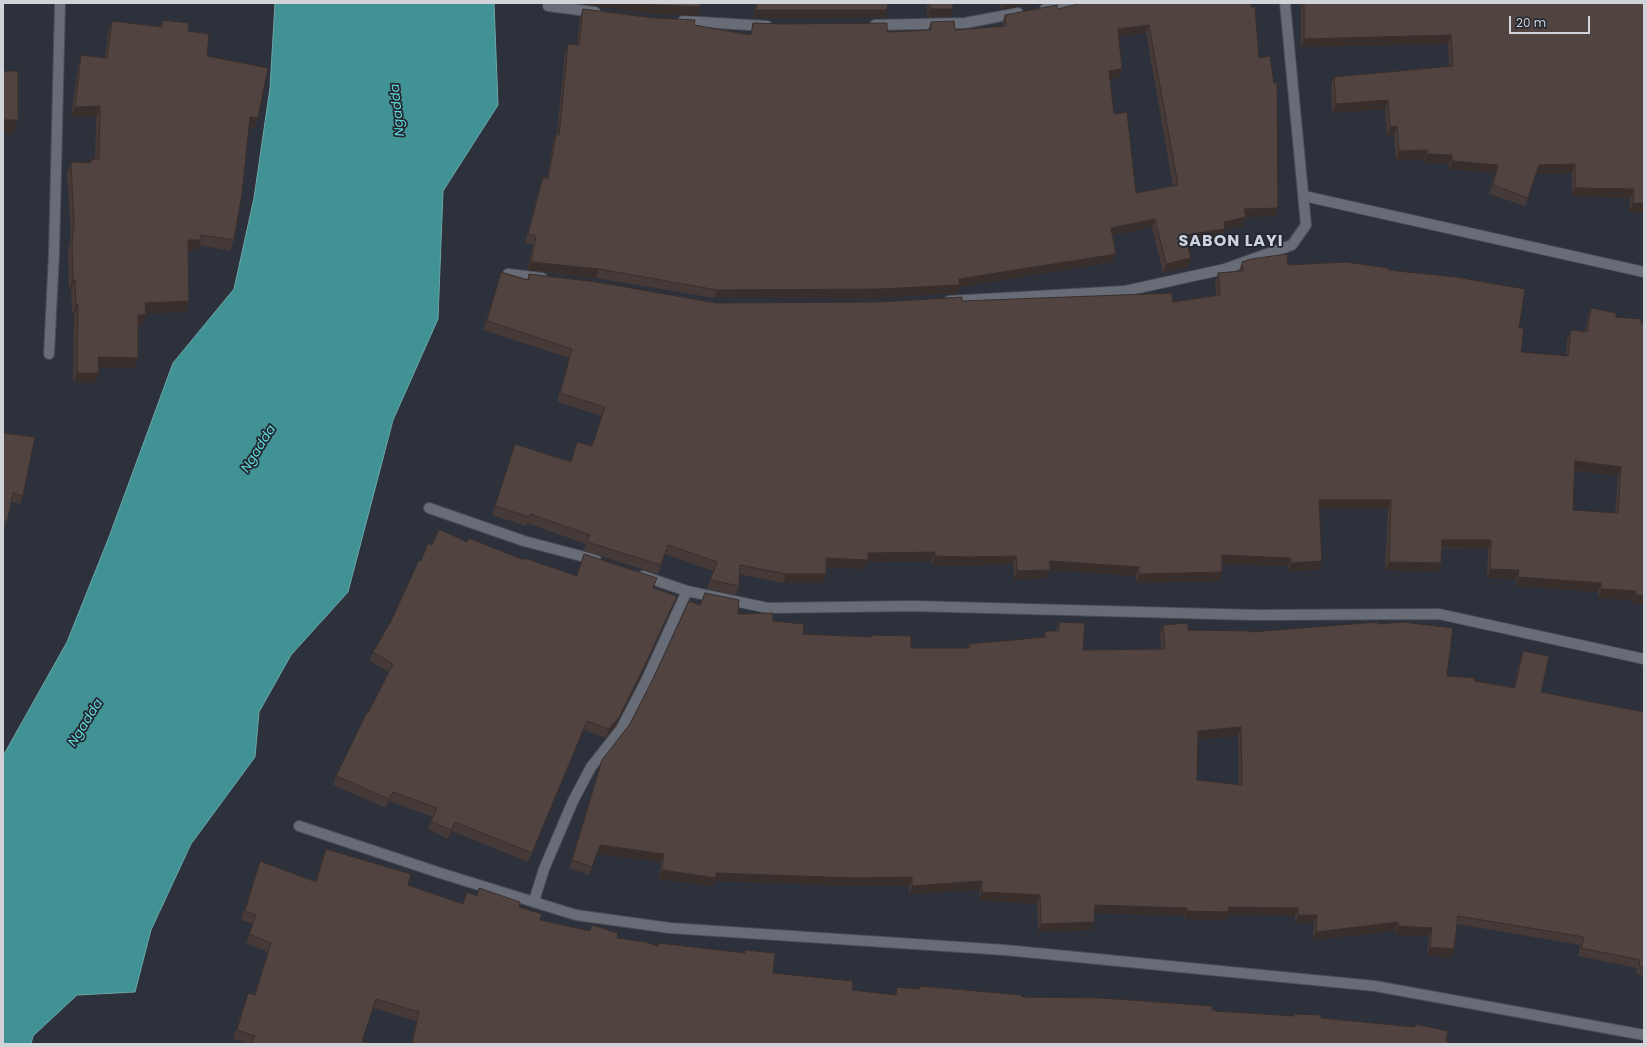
<!DOCTYPE html>
<html>
<head>
<meta charset="utf-8">
<style>
  body { margin:0 }
  #map { position:relative; width:1647px; height:1047px; overflow:hidden; background:#2d313b; font-family:Poppins,sans-serif }
  canvas { display:block }
  .frame { position:absolute; inset:0; border:4px solid #d1d3d9; pointer-events:none }
  .scale { position:absolute; left:1509px; top:16px; width:81px; height:18px; box-sizing:border-box; border:2px solid #d1d3d9; border-top:0; padding-left:5px; font-size:12px; line-height:14px; white-space:nowrap; color:#d1d3d9; -webkit-text-stroke:3px #232730; paint-order:stroke }
</style>
</head>
<body>
<div id="map">
<canvas width="1647" height="1047"></canvas>
<div class="frame"></div>
<div class="scale">20 m</div>
</div>
<script>
const g = document.querySelector('canvas').getContext('2d');
g.lineJoin = 'round';
function paint(path, color) { g.fillStyle = color; g.fill(path, 'evenodd'); }
const shape = rows => new Path2D(rows.map(r => 'M' + r).join(''));
function stroke(path, color, width, dash) { g.strokeStyle = color; g.lineWidth = width; g.lineCap = dash ? 'butt' : 'round'; g.setLineDash(dash || []); g.stroke(path); }
function write(font, color, halo, rows, align = 'center') {
  g.font = font + ' Poppins,sans-serif'; g.lineWidth = 3.5; g.setLineDash([]); g.textBaseline = 'middle'; g.strokeStyle = halo; g.fillStyle = color; for (const [text, x, y, turn = 0] of rows) {
    g.save(); g.translate(x, y); g.rotate((+turn || 0) * Math.PI / 180); g.textAlign = isNaN(turn) ? turn : align; if (halo) g.strokeText(text, 0, 0); g.fillText(text, 0, 0); g.restore();
  }
}
const water = shape([
  [275,3,494,3,498,105,443,191,438,319,393,420,348,592,291,655,259,712,255,757,191,844,151,930,135,992,77,995,33,1036,31,1044,3,1044,3,756,67,642,109,537,173,363,234,289,254,198,270,88,275,3]
]);
paint(water, '#419294');
stroke(water, '#6ca6a9', 1);
const street = shape([
  [548,6,595,12],
  [1045,9,1075,3],
  [683,21,767,26],
  [875,25,965,23,1018,13],
  [1304,196,1644,272],
  [508,274,542,278],
  [949,301,1125,291,1225,269,1292,245,1306,225,1285,3],
  [49,354,54,253,60,3],
  [429,508,524,541,596,560],
  [643,576,687,591,768,608,912,606,1256,615,1439,614,1644,659],
  [299,826,440,873,576,915,670,928,1005,950,1375,986,1644,1035],
  [534,901,544,869,573,801,591,767,621,729,645,683,687,591]
]);
stroke(street, '#4a4d55', 12);
stroke(street, '#686c77', 10);
paint(shape([
  [756,3,888,3,887,10,884,18,753,18],
  [927,3,953,3,953,9,950,17,927,17],
  [1001,3,1039,3,1001,10],
  [1302,3,1644,3,1644,213,1629,212,1630,198,1572,196,1572,173,1536,174,1525,206,1489,194,1495,173,1449,169,1449,164,1424,163,1424,159,1396,160,1394,135,1387,136,1385,109,1332,113,1331,86,1334,77,1449,66,1448,44,1301,47,1301,4],
  [1251,7,1259,58,1275,216,1246,217,1243,226,1225,230,1222,237,1187,243,1188,267,1163,273,1152,227,1113,235,1113,262,960,287,957,293,877,298,714,298,596,278,528,270,533,244,525,243,540,185,543,177,547,178,553,143,556,134,557,134,565,52,568,44,577,45,580,17,583,9,694,25,750,35,753,23,887,32,928,30,931,22,955,30,1003,26,1002,23,1005,15,1058,9],
  [1146,33,1173,186,1136,193,1114,114,1110,79,1119,77,1122,69,1119,37],
  [163,20,188,31,207,56,254,128,249,127,234,240,230,251,199,245,197,250,188,251,186,312,146,313,146,315,142,326,138,326,138,358,134,368,99,368,99,373,95,383,73,383,74,315,72,315,71,290,69,290,68,251,71,235,67,173,71,162,90,163,91,159,95,159,96,117,71,117,78,66,81,55,105,58,108,31,112,21,160,26],
  [1242,262,1388,270,1519,328,1521,352,1566,356,1567,339,1571,330,1585,332,1588,316,1591,308,1616,317,1641,324,1644,605,1632,604,1633,600,1598,598,1598,592,1515,586,1516,579,1487,578,1488,549,1442,549,1441,563,1438,572,1385,570,1388,509,1320,509,1322,561,1319,570,1288,571,1288,566,1222,564,1219,581,1136,583,1136,576,1050,570,1047,578,1014,580,1013,564,966,566,931,565,931,561,867,562,865,569,826,567,823,583,783,583,739,574,739,586,736,595,707,589,713,571,665,554,658,574,584,551,586,544,527,523,526,526,492,515,515,444,571,461,577,442,592,446,602,416,557,402,569,358,483,330,501,272,527,280,529,274,716,303,962,301,1173,302,1216,295,1215,282,1218,273,1239,271],
  [1575,471,1618,476,1615,513,1573,510],
  [3,433,23,496,20,504,11,502,7,522,4,530,3,530],
  [467,542,577,576,584,554,653,588,677,596,673,605,639,680,616,725,606,738,584,730,528,862,452,831,448,839,428,829,433,817,389,801,386,808,333,785,336,776,389,672,370,661,373,652,391,621,421,561,432,545],
  [700,605,773,621,803,634,870,637,871,635,911,648,967,648,969,644,1043,637,1045,631,1056,631,1059,622,1083,650,1161,649,1160,633,1163,625,1188,630,1251,632,1378,624,1447,676,1514,687,1520,659,1523,651,1541,692,1644,712,1644,976,1636,974,1637,968,1578,956,1580,945,1457,924,1451,958,1427,955,1429,936,1395,935,1395,931,1313,940,1314,923,1295,923,1295,916,1227,915,1225,920,1184,919,1184,916,1095,913,1094,922,1091,930,1038,932,1037,904,979,900,980,890,909,894,909,886,852,886,714,881,713,886,659,879,661,862,597,854,589,875,569,868,599,768,602,760,630,724],
  [1238,736,1239,785,1197,780,1198,739],
  [326,849,408,885,463,904,477,896,479,888,519,907,540,920,617,938,658,946,744,953,745,950,773,973,852,990,894,995,897,987,919,989,920,986,1022,997,1212,1009,1216,1011,1293,1016,1294,1014,1321,1018,1414,1027,1415,1024,1450,1043,1454,1044,411,1044,416,1021,373,1008,362,1041,373,1044,249,1044,233,1039,248,993,254,995,268,952,246,943,253,924,241,920,260,861,315,881]
]), '#453a37');
paint(shape([
  [581,3,638,3,700,7,697,16,653,14,581,4],
  [1004,3,1039,3,1001,10],
  [930,9,953,9,950,17,927,17],
  [756,10,887,10,884,18,753,18],
  [1149,25,1146,33,1115,37,1118,29],
  [1451,35,1448,44,1301,47,1304,39],
  [1122,69,1119,77,1106,80,1109,71],
  [1388,100,1385,109,1332,113,1336,104],
  [100,106,96,117,71,117,75,107],
  [250,117,258,118,254,128,246,127],
  [3,120,18,120,13,134,3,134],
  [1397,126,1394,135,1387,136,1390,127],
  [1428,150,1424,159,1396,160,1399,151],
  [1427,154,1452,155,1449,164,1424,163],
  [1452,161,1498,165,1495,173,1449,169],
  [1575,164,1572,173,1536,174,1539,165],
  [1575,188,1634,189,1630,198,1572,196],
  [1633,203,1644,204,1644,213,1629,212],
  [1278,208,1275,216,1241,217,1244,209],
  [1246,217,1243,226,1225,230,1222,237,1182,243,1185,235,1224,222],
  [1155,219,1152,227,1108,236,1111,228],
  [188,240,201,240,197,250,184,251],
  [1116,254,1113,262,960,287,957,293,877,298,714,298,717,290,959,279],
  [1191,258,1188,267,1163,273,1166,264],
  [531,262,599,269,596,278,528,270],
  [73,280,75,280,71,290,69,290],
  [189,301,186,312,142,314,145,303],
  [76,305,78,305,74,315,72,315],
  [138,315,146,315,142,326,134,326],
  [98,357,138,358,134,368,95,368],
  [77,373,99,373,95,383,73,383],
  [1575,461,1621,467,1618,476,1572,470],
  [1319,500,1391,500,1388,509,1316,509],
  [1442,540,1491,540,1488,549,1439,548],
  [935,552,931,561,867,562,865,569,823,567,826,558,868,553],
  [1222,555,1291,558,1288,566,1219,564],
  [935,556,1016,556,1013,564,966,566,931,565],
  [1050,561,1139,567,1136,576,1050,570,1047,578,1014,580,1017,571],
  [1322,561,1319,570,1288,571,1291,563],
  [1389,562,1441,563,1438,572,1385,570],
  [1490,569,1519,570,1516,579,1487,578],
  [1222,572,1219,581,1136,583,1139,574],
  [786,574,826,574,823,583,783,583],
  [1518,577,1601,583,1598,592,1515,586],
  [1601,589,1636,591,1633,600,1598,598],
  [1636,595,1644,596,1644,605,1632,604],
  [677,596,673,605,639,680,616,725,606,738,609,729],
  [587,721,584,730,528,862,532,853],
  [1241,727,1238,736,1195,740,1198,731],
  [393,792,389,801,386,808,389,799],
  [455,822,452,831,448,839,451,830],
  [600,845,664,854,661,862,597,854],
  [662,870,716,873,912,877,909,886,852,886,714,881,713,886,659,879],
  [982,881,980,890,909,894,912,886],
  [982,892,1040,895,1037,904,979,900],
  [1095,905,1187,908,1184,916,1092,913],
  [1229,907,1298,908,1295,916,1227,915,1225,920,1184,919,1187,911],
  [1298,915,1317,915,1314,923,1295,923],
  [1094,922,1091,930,1038,932,1041,924],
  [1398,922,1395,931,1313,940,1316,932],
  [1398,926,1432,928,1429,936,1395,935],
  [1430,947,1454,949,1451,958,1427,955]
]), '#382f2d');
const building = shape([
  [638,3,701,3,700,7,656,5,638,3],
  [757,3,888,3,887,10,756,10,757,3],
  [930,3,953,3,953,9,930,9,930,3],
  [1082,3,1251,3,1251,7,1255,7,1259,58,1270,56,1274,83,1277,83,1278,208,1244,209,1246,217,1224,222,1225,229,1185,235,1191,258,1166,264,1155,219,1111,228,1116,254,959,279,960,285,880,289,717,290,599,269,531,262,536,236,528,234,543,177,548,179,556,134,559,135,568,44,579,45,583,9,654,18,695,20,694,25,751,35,753,23,782,24,887,23,887,32,931,30,931,22,954,21,955,30,1006,26,1005,15,1057,5,1058,9,1082,3],
  [1149,25,1178,185,1136,193,1127,112,1114,114,1109,71,1122,69,1118,29,1149,25],
  [1304,3,1644,3,1644,204,1633,203,1634,189,1575,188,1575,164,1539,165,1528,198,1493,185,1498,165,1452,161,1452,155,1427,154,1428,150,1399,151,1397,126,1390,127,1388,100,1336,104,1334,77,1453,66,1451,35,1304,39,1304,3],
  [163,20,189,23,188,31,209,34,207,56,268,68,258,118,250,117,242,194,234,240,201,235,201,240,188,240,189,301,145,303,146,315,138,315,138,358,98,357,99,373,77,373,78,305,76,305,75,280,73,280,72,240,74,225,71,162,91,163,91,159,99,159,100,106,75,107,81,55,107,58,112,21,162,27,163,20],
  [3,71,18,71,18,120,3,120,3,71],
  [1287,254,1288,265,1346,262,1388,268,1388,270,1456,277,1525,289,1519,328,1524,328,1521,352,1568,356,1571,330,1587,332,1591,308,1616,313,1616,317,1641,319,1641,324,1644,324,1644,596,1636,595,1636,591,1601,589,1601,583,1518,577,1519,570,1490,569,1491,540,1442,540,1441,563,1389,562,1391,500,1319,500,1322,561,1291,563,1291,558,1222,555,1222,572,1139,574,1139,567,1050,561,1050,570,1017,571,1016,556,969,557,935,556,935,552,868,553,868,560,826,558,826,574,786,574,740,565,739,586,710,580,717,562,668,545,661,565,587,542,590,535,530,514,529,517,495,506,515,444,571,462,577,442,592,446,605,407,560,393,572,349,487,321,501,272,528,280,529,274,597,282,716,303,880,302,962,297,962,301,1172,293,1173,302,1220,295,1218,273,1243,271,1242,262,1251,259,1287,254],
  [1575,461,1621,467,1618,513,1573,510,1575,461],
  [3,433,35,437,23,496,13,493,7,522,3,521,3,433],
  [439,529,467,542,469,538,524,560,525,558,577,576,584,554,657,578,653,588,677,596,642,671,619,717,609,729,587,721,532,853,455,822,451,830,431,821,437,808,393,792,389,799,336,776,367,712,368,713,393,664,373,652,391,621,419,560,421,561,428,543,432,545,439,529],
  [705,593,739,600,738,614,773,613,773,621,804,624,803,634,871,637,871,635,911,636,911,648,969,648,969,644,1045,637,1045,631,1059,631,1059,622,1085,623,1083,650,1165,649,1163,625,1188,623,1188,630,1251,631,1251,632,1378,622,1378,624,1403,622,1453,628,1447,676,1475,678,1475,681,1515,688,1523,651,1549,656,1541,692,1644,712,1644,967,1639,966,1640,960,1581,948,1584,937,1458,916,1454,949,1430,947,1432,928,1398,926,1398,922,1316,932,1317,915,1298,915,1298,908,1229,907,1228,912,1187,911,1187,908,1095,905,1094,922,1041,924,1040,895,982,892,982,881,912,886,912,877,855,878,716,873,716,878,662,870,664,854,600,845,592,867,572,860,602,760,630,724,654,677,689,601,700,605,705,593],
  [1241,727,1242,785,1197,780,1198,731,1241,727],
  [326,849,411,874,408,885,463,904,467,892,477,896,479,888,520,902,519,907,542,914,540,920,590,931,592,925,618,933,617,938,645,942,658,946,659,943,745,953,745,950,775,953,773,973,853,981,852,990,896,995,897,987,920,989,920,986,1022,995,1022,997,1100,998,1144,1001,1212,1006,1212,1009,1216,1011,1294,1016,1294,1014,1321,1015,1321,1018,1415,1027,1415,1024,1448,1031,1446,1041,1454,1044,412,1044,419,1012,376,999,362,1041,373,1044,251,1044,255,1036,237,1030,248,993,255,995,271,943,249,934,256,915,245,911,260,861,316,882,326,849]
]);
paint(building, '#504340');
stroke(building, '#382f2d', 1);
write('italic 13px', '#63dde0', '#232730', [
  ["Ngadda",398,110,-96],
  ["Ngadda",259,449,-58],
  ["Ngadda",86,723,-58]
]);
g.letterSpacing = '1px';
write('bold 16px', '#cdd2df', '#232730', [
  ["SABON LAYI",1231,242]
]);
g.letterSpacing = '0px';
</script>
</body>
</html>
